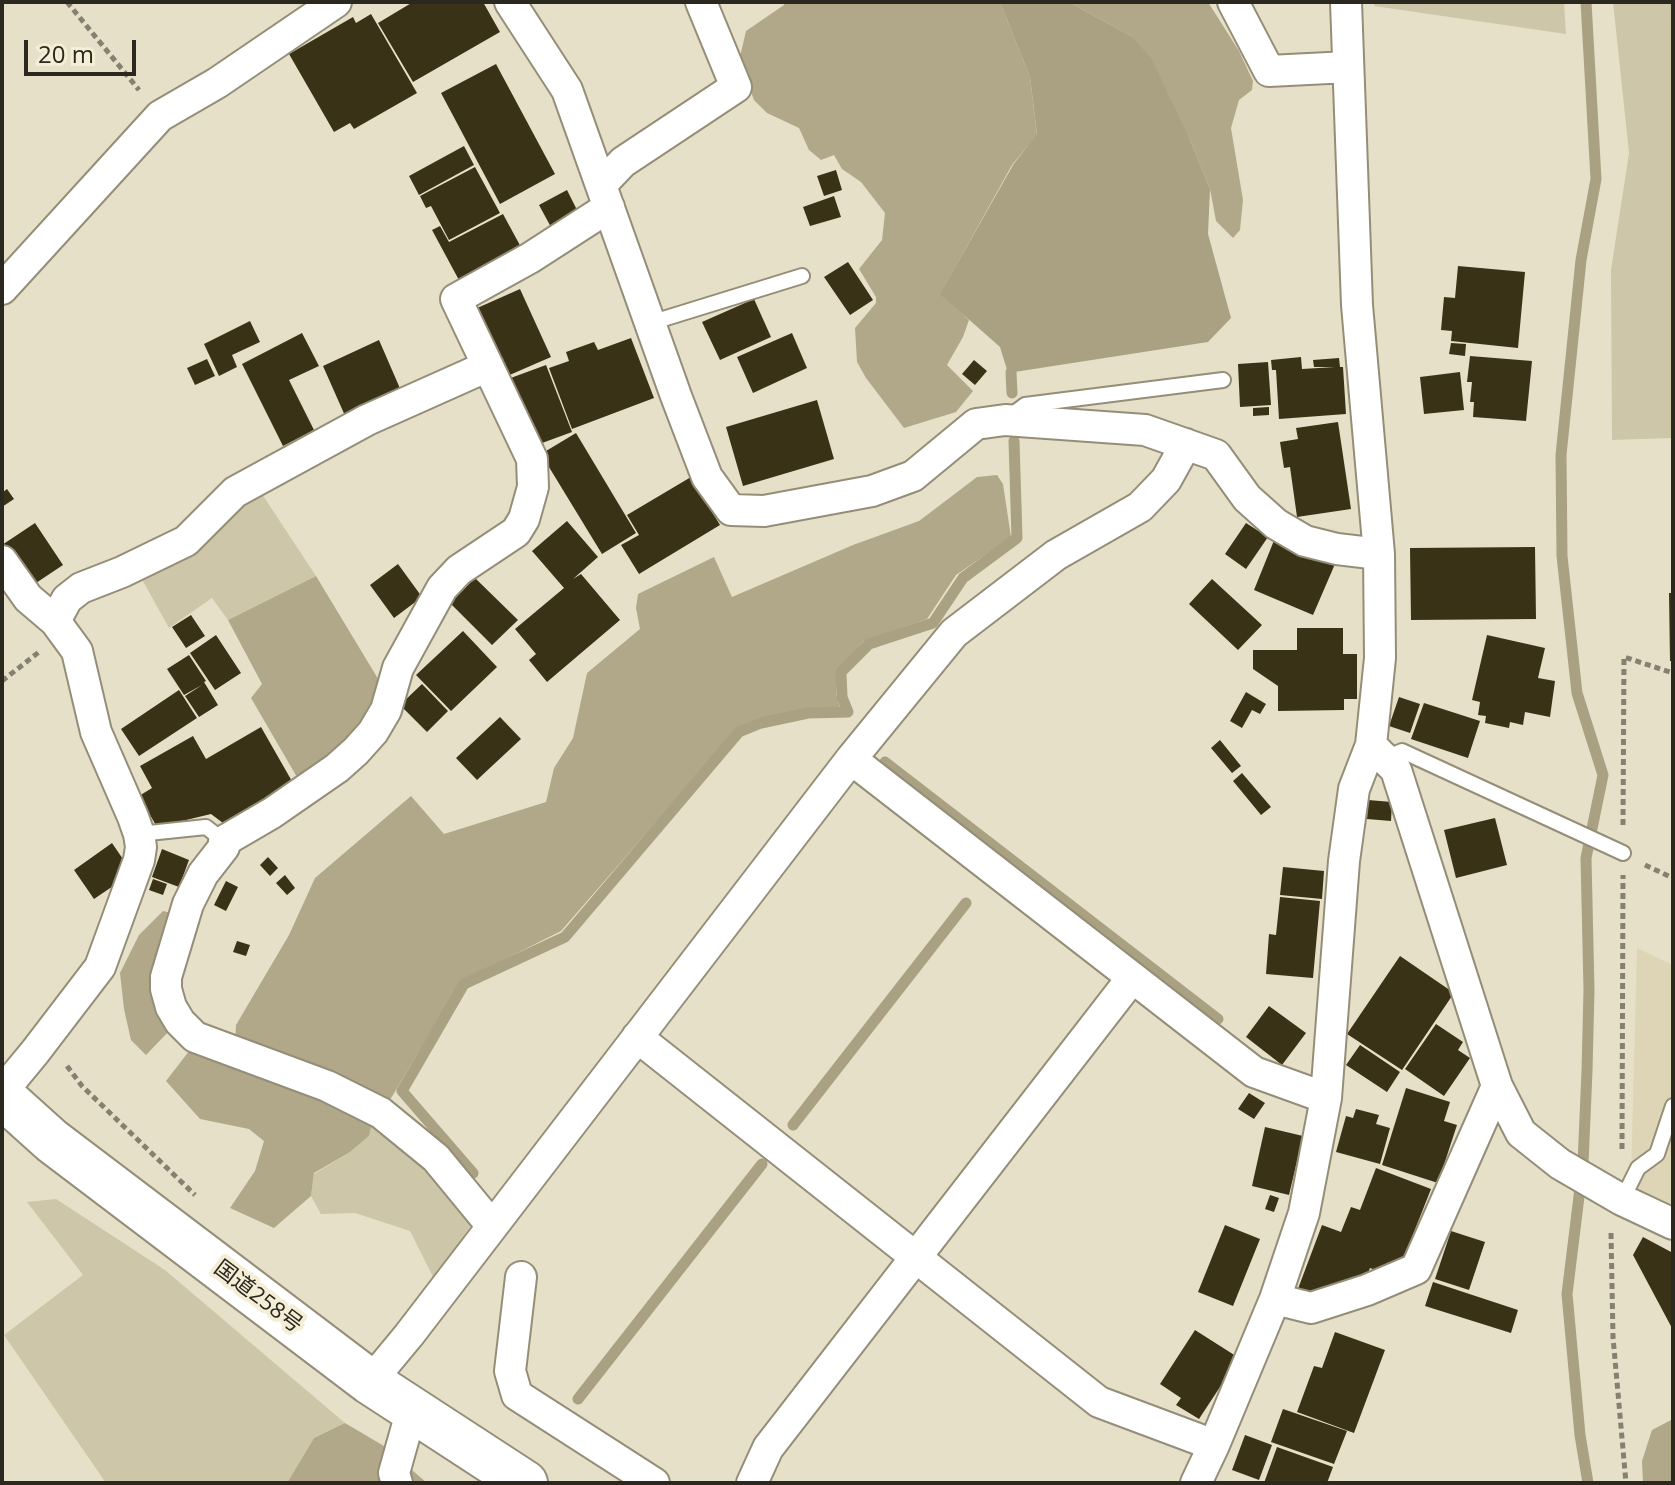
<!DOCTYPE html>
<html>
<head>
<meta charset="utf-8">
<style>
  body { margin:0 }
  #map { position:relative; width:1675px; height:1485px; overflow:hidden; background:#e7e0c9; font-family:"Open Sans",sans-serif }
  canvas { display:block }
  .frame { position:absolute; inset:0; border:4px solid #2a281f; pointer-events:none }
  .scale { position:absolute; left:24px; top:40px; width:112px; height:36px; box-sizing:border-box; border:4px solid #2a281f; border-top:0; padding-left:10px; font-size:24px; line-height:28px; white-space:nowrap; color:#2a281f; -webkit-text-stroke:6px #f4eed6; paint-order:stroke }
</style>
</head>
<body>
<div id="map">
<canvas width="1675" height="1485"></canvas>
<div class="frame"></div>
<div class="scale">20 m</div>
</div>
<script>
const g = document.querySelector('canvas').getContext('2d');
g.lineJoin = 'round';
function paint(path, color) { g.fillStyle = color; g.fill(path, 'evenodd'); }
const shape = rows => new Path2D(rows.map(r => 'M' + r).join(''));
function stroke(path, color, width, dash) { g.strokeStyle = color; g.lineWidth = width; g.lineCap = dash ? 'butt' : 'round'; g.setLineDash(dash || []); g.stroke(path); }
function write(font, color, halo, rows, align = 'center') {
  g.font = font + ' "Open Sans","Noto Sans JP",sans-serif'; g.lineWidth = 8; g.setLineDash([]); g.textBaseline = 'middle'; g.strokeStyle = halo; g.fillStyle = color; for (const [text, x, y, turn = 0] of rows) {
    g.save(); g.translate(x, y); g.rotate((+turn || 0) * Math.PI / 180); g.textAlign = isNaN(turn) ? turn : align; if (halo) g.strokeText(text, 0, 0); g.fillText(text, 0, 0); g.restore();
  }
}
paint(shape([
  [1637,948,1673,965,1673,1216,1634,1197,1631,1177]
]), '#ded5b6');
paint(shape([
  [1375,2,1564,2,1566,34,1374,6],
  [1613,2,1673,2,1673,438,1612,440,1611,270,1629,153],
  [260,491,316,576,228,620,212,598,169,628,139,574],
  [373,1119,409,1146,472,1224,434,1279,410,1231,355,1213,321,1214,311,1196,314,1174,350,1152,369,1136],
  [56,1199,165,1270,345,1423,314,1438,287,1483,106,1483,4,1335,83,1275,27,1202]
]), '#cec6a8');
paint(shape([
  [785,2,1000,2,1030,77,1037,135,1012,165,941,293,969,320,963,337,947,365,973,391,956,412,904,428,866,378,857,362,855,328,876,303,876,297,859,269,882,240,885,213,861,182,842,169,834,155,821,160,809,150,799,128,767,113,754,100,739,61,746,31,784,5],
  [1069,2,1208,2,1239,51,1253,81,1252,90,1239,100,1231,128,1243,200,1240,230,1233,238,1216,221,1210,189,1190,140,1131,36],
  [997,475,1003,484,1011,537,956,575,927,619,864,641,836,671,836,694,840,708,808,708,757,719,736,730,561,931,460,982,387,1105,235,1042,236,1025,289,935,315,878,411,796,444,834,546,802,554,768,573,738,587,673,640,629,636,608,638,594,714,557,732,597,853,545,919,521,977,477],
  [316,576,383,687,376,711,301,784,251,698,262,684,228,620],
  [163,911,176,914,172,1028,146,1055,131,1040,124,1009,120,973,139,935],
  [193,1046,373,1119,369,1136,350,1152,314,1173,311,1196,274,1228,230,1208,255,1171,264,1141,249,1129,200,1119,166,1081],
  [1673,1419,1673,1483,1643,1483,1642,1461,1652,1430],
  [345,1423,384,1446,427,1483,287,1483,314,1438]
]), '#b0a889');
paint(shape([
  [1000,2,1069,2,1131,36,1151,58,1190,140,1210,189,1208,234,1231,318,1208,342,1008,373,1000,347,940,294,1013,165,1037,134,1030,77]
]), '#a9a182');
stroke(shape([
  [1586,2,1596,179,1581,260,1561,455,1562,556,1577,693,1603,775,1586,858,1589,990,1587,1071,1583,1164,1567,1294,1580,1435,1588,1483],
  [1011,372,1012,393],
  [885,762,1218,1019],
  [793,1125,966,903],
  [473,1173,402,1091,464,984,565,937,739,732,761,723,808,713,848,712,842,697,841,672,869,644,933,623,963,578,1017,538,1014,441],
  [578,1399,762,1164]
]), '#a9a182', 11);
paint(shape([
  [413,2,483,2,500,32,413,82,378,23],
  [371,14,417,93,354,129,350,123,334,132,289,54,353,17,356,23],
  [496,64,555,174,500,204,441,93],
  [464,146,474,165,419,195,409,176],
  [475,167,500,213,449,240,431,206,426,208,420,196],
  [836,170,842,190,824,196,817,176],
  [567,190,579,214,552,229,539,205],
  [834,196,841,217,810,226,803,207],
  [503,214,522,249,460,282,432,230,440,226,449,242],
  [848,262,873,300,850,315,824,277],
  [1458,266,1525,272,1518,348,1451,341,1452,331,1441,330,1444,297,1455,298],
  [520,289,551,357,505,377,475,309],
  [754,299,771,337,720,360,702,322],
  [250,321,260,342,232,355,237,367,219,376,204,344],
  [302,333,319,366,289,380,314,430,283,446,242,364],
  [792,333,807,368,753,393,737,357],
  [631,338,654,398,572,429,549,368,569,361,566,352,594,342,598,350],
  [379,340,402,393,346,418,323,366],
  [1451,343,1466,344,1465,356,1449,354],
  [1470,356,1532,361,1526,421,1473,417,1474,402,1470,402,1472,382,1467,382],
  [1301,357,1302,369,1335,367,1314,367,1313,360,1339,358,1340,367,1343,367,1346,414,1279,419,1276,370,1272,370,1271,360],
  [207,359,215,376,195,385,187,368],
  [974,360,987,371,975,385,962,374],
  [1268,362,1271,405,1240,407,1238,364],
  [546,365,572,432,534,446,508,379],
  [1460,372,1464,410,1424,414,1420,377],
  [817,400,834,459,743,486,726,427],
  [1269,407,1269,415,1253,416,1253,408],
  [1338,422,1351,509,1297,517,1290,467,1284,468,1280,442,1298,439,1296,428],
  [576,433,636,533,602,554,541,454],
  [691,477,720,525,639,574,621,545,639,535,627,515],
  [7,489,14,499,2,507,2,493],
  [567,521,598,557,573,579,581,574,620,620,547,682,529,660,536,654,515,629,564,588,532,551],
  [35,523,63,565,36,583,11,546,33,580,2,551,2,545],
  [1246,523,1268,537,1246,569,1225,554],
  [1275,538,1335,564,1313,615,1254,590],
  [1535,547,1536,619,1411,620,1410,548],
  [398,564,422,597,394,618,370,585],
  [475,578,518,620,492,645,450,603],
  [1212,579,1262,625,1238,650,1189,604],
  [1669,593,1673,593,1673,661,1670,661],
  [191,615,205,636,186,648,172,627],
  [1297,628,1343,628,1343,654,1357,654,1357,699,1344,699,1344,710,1278,711,1278,686,1253,669,1253,650,1297,650],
  [463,631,497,667,451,711,416,675],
  [216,635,241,673,215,690,190,653],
  [1487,635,1545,648,1538,678,1555,681,1550,717,1525,712,1523,725,1510,722,1509,728,1485,723,1486,716,1478,715,1480,702,1472,700],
  [189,655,206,681,204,682,218,705,199,717,185,696,202,685,184,695,167,669],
  [422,684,448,711,427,732,400,705],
  [179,690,197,718,139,756,121,729],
  [1246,692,1266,704,1260,714,1252,710,1242,728,1230,721],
  [1399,697,1420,704,1410,733,1389,726],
  [1424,703,1480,721,1468,758,1411,739],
  [500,717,521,739,477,780,456,758],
  [261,727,293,783,223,823,211,814,157,827,139,796,152,788,140,766,193,736,206,759],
  [1220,740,1241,766,1232,773,1211,748],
  [1242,773,1271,807,1261,815,1233,781],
  [1368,800,1392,802,1391,821,1367,819],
  [1495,818,1507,865,1456,878,1444,830],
  [112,843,127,865,117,872,122,880,94,899,74,870],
  [162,849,189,860,179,887,152,877],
  [268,857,278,868,270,876,260,865],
  [1283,867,1324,871,1322,899,1280,895],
  [285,875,295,888,287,895,276,883],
  [153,879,167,884,163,895,149,890],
  [226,881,238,887,226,911,214,905],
  [1280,897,1320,901,1313,978,1266,974,1269,934,1276,935],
  [237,941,250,945,246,956,233,952],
  [1400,956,1454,993,1402,1070,1347,1034],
  [1269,1006,1306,1033,1282,1065,1246,1037],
  [1436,1024,1463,1042,1458,1050,1470,1058,1444,1096,1405,1069],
  [1360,1045,1400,1072,1387,1092,1346,1065],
  [1406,1088,1450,1102,1444,1121,1457,1125,1438,1183,1382,1165],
  [1249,1093,1265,1103,1254,1119,1238,1109],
  [1356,1109,1379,1115,1376,1124,1390,1128,1380,1164,1336,1152,1346,1116,1353,1118],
  [1265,1127,1303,1136,1289,1195,1252,1186],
  [1376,1168,1431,1189,1401,1265,1392,1262,1386,1274,1370,1268,1363,1285,1348,1279,1344,1290,1327,1296,1312,1290,1309,1298,1296,1294,1322,1225,1341,1232,1351,1207,1360,1210],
  [1270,1195,1279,1198,1274,1212,1265,1209],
  [1225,1225,1260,1239,1233,1306,1198,1292],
  [1451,1231,1485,1242,1469,1290,1435,1279],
  [1643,1237,1673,1253,1673,1330,1633,1255],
  [1433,1282,1518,1310,1511,1333,1425,1306],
  [1195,1330,1239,1358,1199,1419,1176,1405,1181,1398,1160,1384],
  [1335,1332,1385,1350,1354,1433,1297,1412,1314,1366,1322,1368],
  [1283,1409,1347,1431,1334,1464,1271,1442],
  [1245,1435,1272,1445,1259,1480,1232,1470],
  [1277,1447,1333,1467,1327,1483,1264,1483]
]), '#3a3217');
const lane = shape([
  [650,323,802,276],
  [1009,417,1025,405,1223,380],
  [1385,758,1402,751,1623,853],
  [139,834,206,827,224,841],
  [1622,1200,1638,1168,1657,1154,1673,1106]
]);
const street = shape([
  [510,2,567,90,676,396,707,477,731,510,764,511,872,491,913,476,976,424,1005,420,1145,430,1216,455,1247,498,1276,524,1305,541,1337,549,1379,554],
  [1233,2,1269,71,1348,67],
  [601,185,623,162,736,87,701,2],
  [2,289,160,116,217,83,336,2],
  [2,561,28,598,55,621],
  [1371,745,1396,770,1497,1086,1521,1133,1560,1164,1622,1200,1673,1224],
  [851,759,954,633,1056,555,1140,507,1166,480,1186,444],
  [637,1037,1099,1402,1214,1445],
  [2,1092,35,1052,100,967,139,860,141,847,139,834,133,817,96,732,77,651,55,621,67,599,81,588,122,572,186,541,235,492,367,420,488,366],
  [492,1226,436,1158,381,1113,327,1086,195,1037,180,1022,171,1007,166,989,166,977,188,904,203,874,224,847,224,841,272,813,337,768,356,751,373,732,386,710,398,668,442,588,459,570,516,532,524,519,533,487,532,459,456,299,530,258,609,207],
  [521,1277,510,1371,517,1395,654,1483],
  [1275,1299,1311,1308,1367,1290,1416,1269,1497,1086],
  [370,1382,409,1335,851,759,1254,1072,1326,1098],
  [397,1483,394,1473,412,1409],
  [752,1483,768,1448,1132,978],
  [1196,1483,1214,1445,1275,1299,1304,1213,1326,1098,1344,861,1354,789,1371,745,1380,658,1379,554,1357,305,1346,2]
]);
const highway = shape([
  [2,1096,52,1141,370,1382,525,1483]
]);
stroke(lane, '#948e78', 18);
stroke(street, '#948e78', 34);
stroke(highway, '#948e78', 48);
stroke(shape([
  [67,2,139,90],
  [2,681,39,652],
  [1623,825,1624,657,1673,673],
  [1645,865,1673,878],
  [67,1066,82,1086,195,1195],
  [1622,1149,1623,875],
  [1611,1233,1613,1337,1626,1483]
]), '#858070', 5, [6, 4]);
stroke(lane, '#fff', 14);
stroke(street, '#fff', 30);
stroke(highway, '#fff', 44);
write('22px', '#2a281f', '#f4eed6', [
  ["国道258号",258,1297,37]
]);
</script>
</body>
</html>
